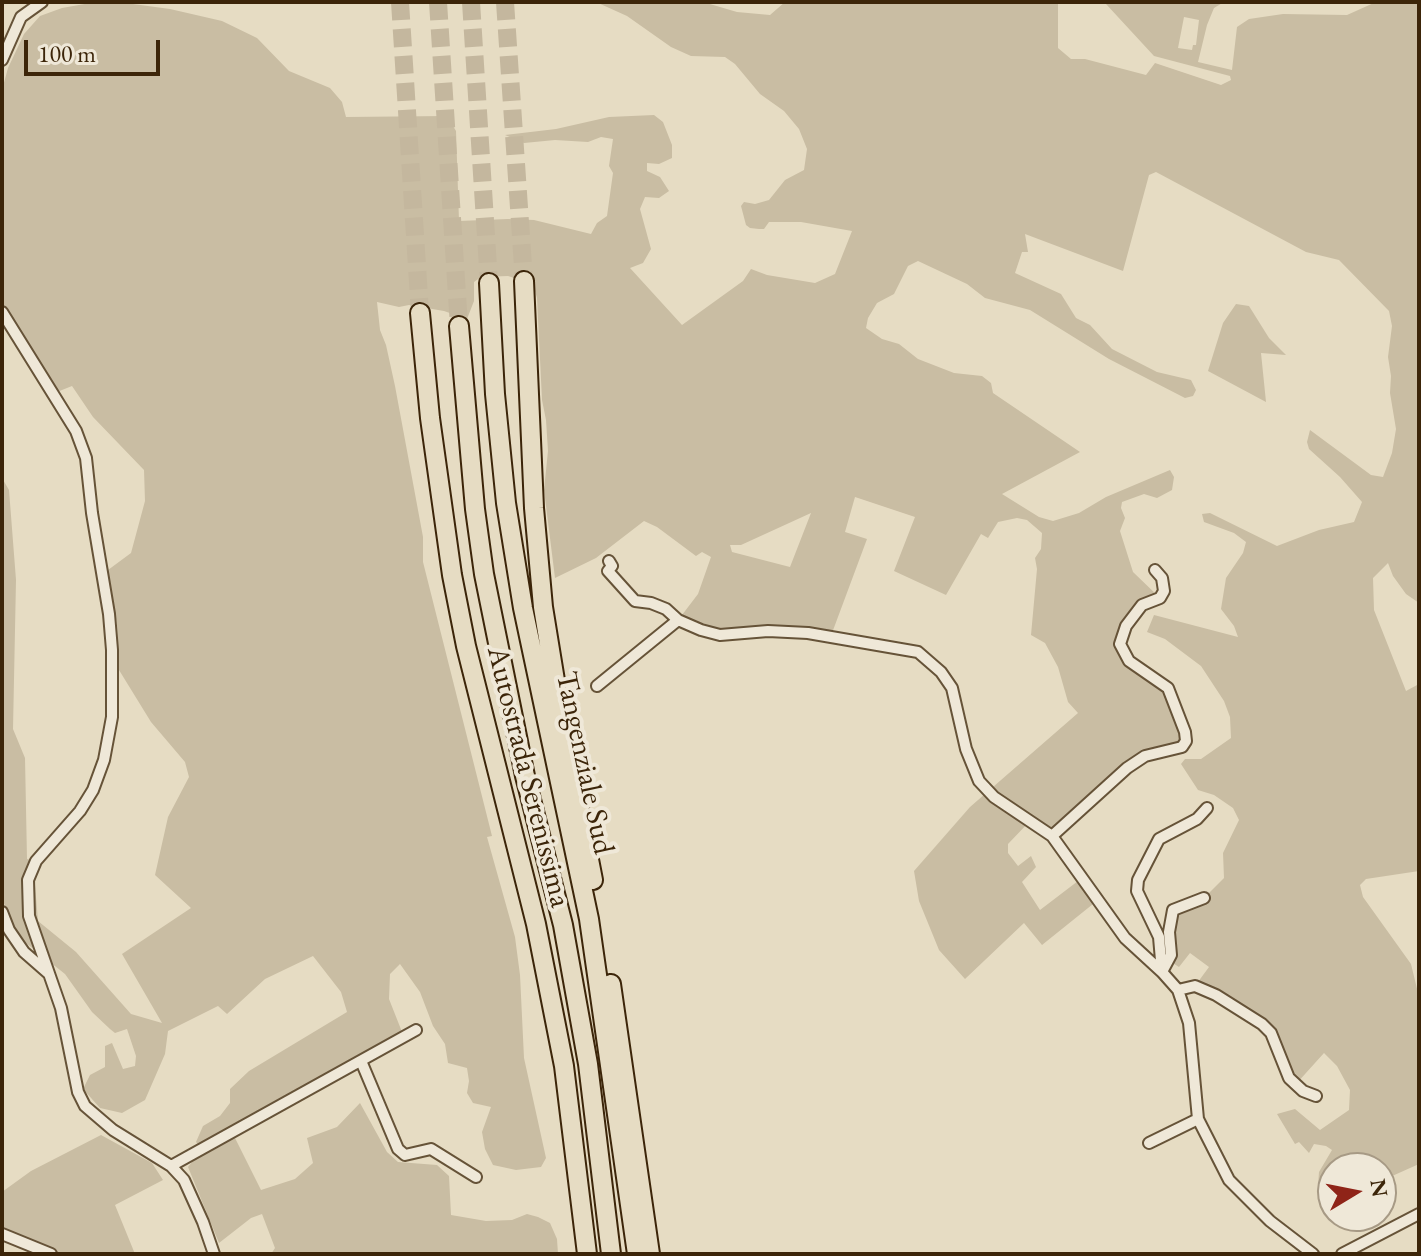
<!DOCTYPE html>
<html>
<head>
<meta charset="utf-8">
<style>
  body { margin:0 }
  #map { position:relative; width:1421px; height:1256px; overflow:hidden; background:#e6dcc3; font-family:"EB Garamond",serif }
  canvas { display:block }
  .frame { position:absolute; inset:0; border:4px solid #3c2509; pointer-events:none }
  .north { position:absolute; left:1317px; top:1152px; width:80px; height:80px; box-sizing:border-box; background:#efe8d8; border:2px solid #a79a85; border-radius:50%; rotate:80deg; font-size:22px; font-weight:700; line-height:32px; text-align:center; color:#3c2509 }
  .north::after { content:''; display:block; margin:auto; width:28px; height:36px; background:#8f2418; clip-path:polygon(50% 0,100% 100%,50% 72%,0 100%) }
  .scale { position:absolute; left:24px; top:40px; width:136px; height:36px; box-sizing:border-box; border:4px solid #3c2509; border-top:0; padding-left:10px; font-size:24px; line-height:28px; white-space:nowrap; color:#3c2509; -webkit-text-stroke:6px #efe8d8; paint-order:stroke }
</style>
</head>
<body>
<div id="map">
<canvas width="1421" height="1256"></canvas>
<div class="frame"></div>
<div class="north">N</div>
<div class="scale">100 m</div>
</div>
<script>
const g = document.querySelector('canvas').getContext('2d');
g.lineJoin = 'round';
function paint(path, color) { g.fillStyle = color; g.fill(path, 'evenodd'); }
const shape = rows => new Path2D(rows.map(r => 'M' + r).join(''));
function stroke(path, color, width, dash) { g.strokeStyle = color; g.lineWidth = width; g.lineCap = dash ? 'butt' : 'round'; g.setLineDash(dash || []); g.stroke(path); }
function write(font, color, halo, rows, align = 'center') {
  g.font = font + ' "EB Garamond",serif'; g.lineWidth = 8; g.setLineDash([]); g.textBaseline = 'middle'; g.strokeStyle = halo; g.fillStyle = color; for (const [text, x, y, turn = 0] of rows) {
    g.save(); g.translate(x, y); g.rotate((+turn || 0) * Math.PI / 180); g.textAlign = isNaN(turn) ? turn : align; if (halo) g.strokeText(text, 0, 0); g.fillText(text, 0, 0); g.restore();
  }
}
paint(shape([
  [96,2,118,2,170,9,222,21,257,38,289,71,330,88,342,102,346,117,447,116,456,131,459,221,508,219,534,220,591,234,597,223,607,216,613,173,609,166,613,139,601,137,588,142,555,140,524,143,505,135,556,129,609,117,654,115,663,122,672,145,672,158,659,164,647,163,647,171,660,177,669,191,659,198,645,197,640,209,651,249,643,263,630,268,682,325,743,281,751,269,767,275,815,283,835,274,852,231,801,222,769,222,764,229,759,229,750,228,746,225,741,206,744,202,755,204,769,200,785,180,804,170,807,149,799,129,784,111,760,94,735,64,725,57,691,56,671,47,627,16,596,2,703,2,737,12,770,15,785,2,1055,2,1058,3,1058,48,1071,59,1085,59,1146,75,1155,63,1221,85,1231,80,1230,76,1154,56,1106,4,1117,2,1224,2,1214,8,1207,25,1198,62,1232,70,1237,27,1249,19,1283,14,1347,15,1376,2,1419,2,1419,603,1406,594,1393,576,1388,563,1373,578,1374,610,1406,691,1419,684,1419,871,1366,879,1360,885,1363,897,1411,964,1419,997,1419,1164,1381,1181,1381,1168,1333,1168,1333,1193,1318,1186,1319,1172,1332,1150,1326,1146,1314,1144,1309,1153,1299,1142,1295,1144,1277,1114,1295,1109,1320,1130,1349,1110,1350,1090,1337,1066,1324,1053,1296,1084,1271,1034,1195,986,1209,967,1190,953,1179,967,1168,960,1173,910,1204,898,1224,878,1223,853,1239,820,1233,808,1214,795,1198,790,1181,764,1185,759,1201,759,1231,738,1230,717,1224,701,1201,666,1165,639,1147,632,1154,615,1238,637,1234,626,1221,609,1226,578,1243,553,1246,542,1234,533,1204,522,1202,514,1210,513,1277,546,1319,530,1354,522,1362,502,1340,477,1309,449,1307,442,1310,430,1371,475,1383,477,1392,453,1396,429,1390,393,1391,376,1388,357,1392,326,1389,311,1339,260,1306,252,1156,172,1149,175,1123,271,1025,234,1028,252,1022,252,1015,273,1061,294,1076,318,1090,325,1112,349,1157,372,1191,380,1196,390,1193,396,1185,398,1109,359,1030,310,985,298,967,284,918,261,908,266,894,294,877,303,868,318,866,328,882,339,899,344,918,359,954,373,982,376,991,383,993,393,1080,452,1002,494,1039,517,1053,521,1079,513,1106,497,1170,470,1174,477,1172,490,1157,498,1144,494,1122,502,1121,508,1125,518,1120,531,1133,572,1160,598,1145,603,1121,644,1129,661,1168,688,1186,741,1145,756,1052,836,1030,821,1008,844,1008,853,1018,866,1031,856,1036,867,1022,882,1040,910,1078,881,1093,904,1042,945,1024,923,965,979,939,950,919,901,914,871,970,807,1078,713,1068,702,1058,667,1045,643,1031,635,1037,569,1035,558,1041,549,1042,533,1027,520,1017,518,998,522,988,538,981,534,946,595,894,571,915,517,855,497,845,532,867,539,832,633,773,626,726,631,708,628,682,615,698,594,711,557,702,552,696,556,657,527,644,521,596,558,555,578,544,490,548,451,546,420,542,400,537,298,533,284,508,276,481,277,474,282,474,301,467,319,444,311,409,305,399,307,377,302,380,330,386,345,395,386,423,537,423,562,492,836,487,837,515,937,520,975,524,1058,546,1158,541,1167,516,1170,493,1165,485,1149,482,1132,491,1107,473,1103,467,1093,469,1081,467,1068,448,1063,445,1044,433,1026,420,992,400,964,390,974,389,999,404,1037,232,1132,261,1190,295,1179,313,1163,307,1138,337,1127,360,1103,387,1152,398,1162,437,1165,449,1176,451,1215,486,1221,512,1220,527,1214,538,1217,550,1223,557,1239,558,1254,271,1254,275,1248,262,1214,251,1218,219,1243,188,1167,202,1149,196,1142,203,1126,220,1116,230,1103,230,1089,249,1071,347,1012,341,992,313,956,265,979,227,1014,218,1006,168,1031,165,1054,145,1100,122,1113,100,1108,83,1089,90,1075,105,1067,105,1046,112,1043,123,1069,135,1066,136,1056,127,1029,115,1033,110,1029,92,1012,65,974,16,935,2,898,2,478,9,490,16,580,13,729,25,758,27,859,36,861,35,885,38,921,76,952,131,1014,162,1023,122,954,191,908,155,875,168,817,189,777,185,762,151,722,119,670,117,625,108,570,131,553,145,501,144,470,93,417,72,386,52,394,2,312,2,90,8,68,24,34,40,16,62,8],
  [1184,17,1199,20,1196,45,1193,45,1192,50,1178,48],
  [811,513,790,567,732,552,730,545,741,545],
  [1236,304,1249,306,1269,338,1286,355,1261,353,1266,402,1208,371,1223,323],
  [101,1135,152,1163,163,1180,115,1205,135,1254,51,1254,2,1234,2,1192,31,1171]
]), '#c9bda3');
stroke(shape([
  [471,2,489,283],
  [505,2,524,281]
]), '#c4b79e', 18, [18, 9]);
stroke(shape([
  [400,2,420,313],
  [438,2,459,326]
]), '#c4b79e', 18, [18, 9]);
const minor = shape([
  [2,60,21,17,42,2],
  [2,312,76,431,86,458,92,513,109,614,112,650,112,717,104,760,93,790,80,811,36,861,28,880,29,916,61,1008,78,1092,85,1106,113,1130,171,1166,184,1180,203,1222,214,1254],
  [609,561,612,566,608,571,635,601,651,603,666,609,678,620,701,630,720,635,768,631,808,633,918,652,941,672,952,688,966,749,979,781,994,797,1052,836,1125,938,1162,972,1178,990,1189,1023,1198,1119,1229,1180,1270,1221,1313,1254],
  [597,686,678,620],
  [1052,836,1127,768,1145,756,1182,747,1186,741,1185,732,1168,688,1129,661,1120,644,1126,626,1142,605,1160,598,1164,591,1162,578,1155,570],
  [2,912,9,930,24,952,48,973],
  [1163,970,1171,955,1169,932,1173,910,1204,898],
  [1162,972,1159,937,1137,891,1138,880,1159,839,1197,819,1207,808],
  [1178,990,1195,986,1216,995,1262,1024,1271,1033,1289,1078,1303,1091,1316,1096],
  [361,1061,398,1149,405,1155,431,1149,476,1177],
  [1149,1143,1198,1119],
  [171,1166,416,1030],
  [2,1234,51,1254],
  [1342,1254,1419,1214]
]);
const trunk = shape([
  [524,281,534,508,543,607,559,705,593,880],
  [489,283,495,394,506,503,523,608,589,919,637,1254],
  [611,984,650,1254]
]);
const motorway = shape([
  [420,313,430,418,452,575,466,646,536,924,564,1066,587,1254],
  [459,326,475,509,484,574,525,776,563,925,588,1064,611,1254]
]);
stroke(minor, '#665338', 14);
stroke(trunk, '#3c2509', 22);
stroke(motorway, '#3c2509', 22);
stroke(minor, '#efe8d8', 10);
stroke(trunk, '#e6dcc3', 18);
stroke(motorway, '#e6dcc3', 18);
write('30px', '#3c2509', '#efe8d8', [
  ["Tangenziale Sud",584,763,78],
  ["Autostrada Serenissima",528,777,76]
]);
</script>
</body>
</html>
